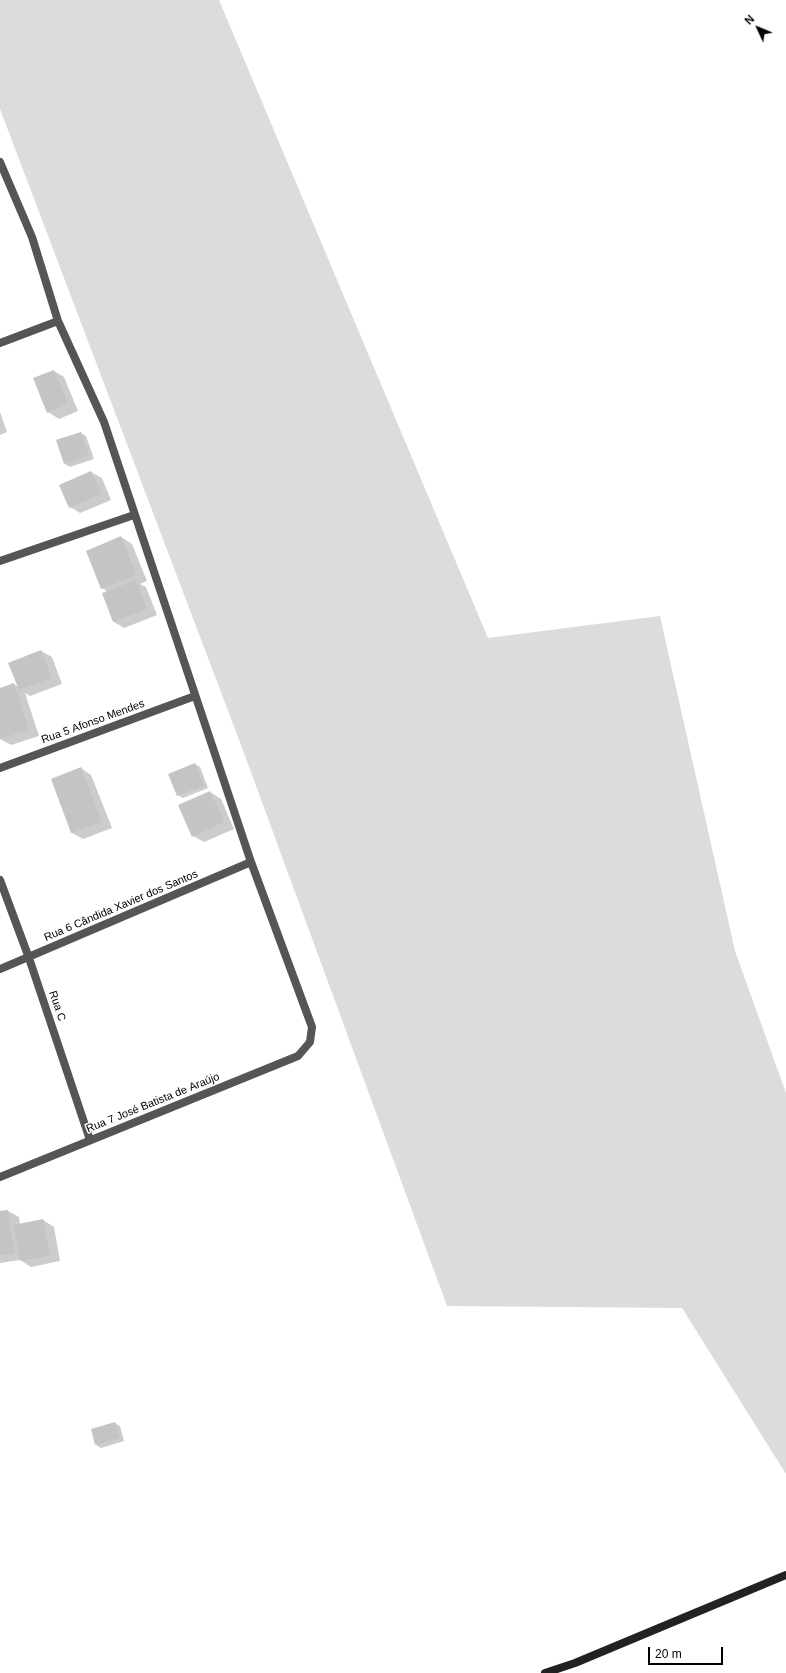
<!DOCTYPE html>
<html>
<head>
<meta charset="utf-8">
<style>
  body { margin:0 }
  #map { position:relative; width:786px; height:1673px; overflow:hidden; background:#fff; font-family:Arial,sans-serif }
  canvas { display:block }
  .north { position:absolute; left:738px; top:8px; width:40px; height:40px; -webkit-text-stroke:3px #fff; paint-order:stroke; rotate:314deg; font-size:11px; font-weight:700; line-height:16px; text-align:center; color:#000 }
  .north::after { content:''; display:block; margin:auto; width:14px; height:18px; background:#000; clip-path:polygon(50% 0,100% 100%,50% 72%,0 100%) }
  .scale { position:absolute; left:648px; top:1647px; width:75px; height:18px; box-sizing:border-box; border:2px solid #000; border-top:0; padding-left:5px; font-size:12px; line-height:14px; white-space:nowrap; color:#000; -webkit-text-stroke:3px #fff; paint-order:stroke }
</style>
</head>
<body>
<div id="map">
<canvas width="786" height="1673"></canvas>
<div class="north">N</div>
<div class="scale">20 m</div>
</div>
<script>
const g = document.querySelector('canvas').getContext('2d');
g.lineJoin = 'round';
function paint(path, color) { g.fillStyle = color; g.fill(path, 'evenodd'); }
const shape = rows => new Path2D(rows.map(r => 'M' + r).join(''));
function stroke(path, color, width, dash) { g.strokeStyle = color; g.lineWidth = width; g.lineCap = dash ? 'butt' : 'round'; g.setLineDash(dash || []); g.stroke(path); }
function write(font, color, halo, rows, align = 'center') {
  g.font = font + ' Arial,sans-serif'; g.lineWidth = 3; g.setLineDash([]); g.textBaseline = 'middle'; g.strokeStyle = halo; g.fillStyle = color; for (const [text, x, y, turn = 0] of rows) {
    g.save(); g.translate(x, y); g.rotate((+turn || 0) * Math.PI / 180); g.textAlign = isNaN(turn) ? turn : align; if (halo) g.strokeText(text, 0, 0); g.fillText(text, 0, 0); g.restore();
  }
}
paint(shape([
  [0,0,219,0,488,638,660,616,735,951,786,1093,786,1474,682,1308,447,1306,241,745,0,109]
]), '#dcdcdc');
paint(shape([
  [54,371,64,377,78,411,59,419,48,412],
  [0,412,7,432,0,435],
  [81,433,86,436,94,459,70,467,65,464,57,441],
  [91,472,102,478,111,500,80,513,70,507],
  [121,537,132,544,147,581,140,584,146,587,157,615,124,628,114,622,108,592,102,588],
  [41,651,52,657,62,684,30,696,25,693,39,736,11,745,0,739,0,689,14,684,19,687],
  [195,764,200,767,208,788,183,798,177,795],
  [81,768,91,775,112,828,83,839,72,833,52,779],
  [210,792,221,799,234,829,204,842,193,836],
  [8,1211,19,1217,20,1225,43,1220,54,1227,60,1261,31,1267,20,1260,0,1263,0,1212],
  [115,1423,120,1426,124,1441,101,1448,96,1445]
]), '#0003');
paint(shape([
  [54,370,68,404,47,413,33,378],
  [81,432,89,456,64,464,56,440],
  [91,471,101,494,69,508,59,485],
  [121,536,137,575,101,589,86,551],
  [136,580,147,609,113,622,102,593],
  [41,650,52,678,19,690,8,663],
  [14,683,29,730,0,739,0,688],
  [195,763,204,785,177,796,168,774],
  [81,767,102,822,71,833,51,779],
  [210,791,224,822,192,837,178,805],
  [8,1210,15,1253,0,1255,0,1211],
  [43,1219,50,1256,20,1261,13,1225],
  [115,1422,120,1438,95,1445,91,1429]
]), '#c4c4c4');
stroke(shape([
  [0,162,32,237,58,321,104,422,251,862,312,1027,310,1042,298,1056,0,1177],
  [0,343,58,321],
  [0,561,134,515],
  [0,768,195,696],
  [0,880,29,958,90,1140],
  [0,969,251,862]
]), '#555', 8);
stroke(shape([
  [545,1673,575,1663,786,1575]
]), '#222', 8);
write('11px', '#000', '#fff', [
  ["Rua 5 Afonso Mendes",93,722,-20],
  ["Rua 6 Cândida Xavier dos Santos",121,906,-23],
  ["Rua C",57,1006,71],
  ["Rua 7 José Batista de Araújo",153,1103,-22]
]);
</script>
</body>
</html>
